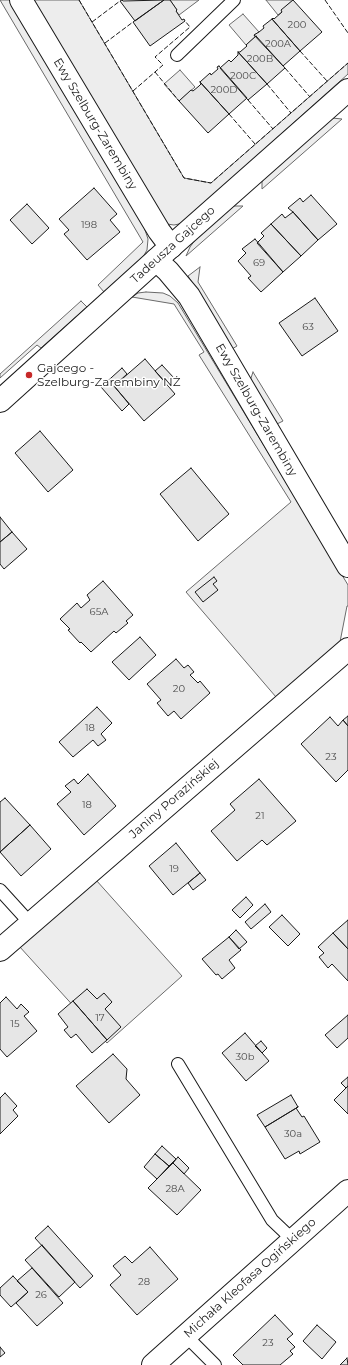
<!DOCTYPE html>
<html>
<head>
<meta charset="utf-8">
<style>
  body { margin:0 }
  canvas { display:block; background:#fff }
</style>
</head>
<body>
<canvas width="348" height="1365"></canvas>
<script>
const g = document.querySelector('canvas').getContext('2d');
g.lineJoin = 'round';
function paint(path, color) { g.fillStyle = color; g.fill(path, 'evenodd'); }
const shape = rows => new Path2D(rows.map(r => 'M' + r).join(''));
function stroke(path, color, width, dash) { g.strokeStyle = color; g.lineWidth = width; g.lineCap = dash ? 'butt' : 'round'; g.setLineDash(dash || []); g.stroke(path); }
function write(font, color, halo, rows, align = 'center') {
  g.font = font + ' Montserrat,sans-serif'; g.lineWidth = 3; g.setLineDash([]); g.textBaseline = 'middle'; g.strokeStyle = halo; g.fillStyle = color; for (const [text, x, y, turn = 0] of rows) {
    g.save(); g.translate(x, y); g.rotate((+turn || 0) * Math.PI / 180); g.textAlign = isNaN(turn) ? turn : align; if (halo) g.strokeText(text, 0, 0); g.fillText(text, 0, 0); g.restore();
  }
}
const built = shape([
  [0,0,10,0,86,126,144,227,148,239,147,250,143,257,104,292,98,285,143,242,0,0],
  [31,0,79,0,184,178,211,183,348,63,348,74,183,222,179,224,174,225,167,224,31,0],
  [170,0,199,0,179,15,176,11,177,10,170,0],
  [266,0,293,0,282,10,282,12,278,15,266,0],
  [243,14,259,32,254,35,255,37,246,45,229,25,243,14],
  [180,70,195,87,179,101,164,84,180,70],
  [332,118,342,119,262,189,262,180,332,118],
  [233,206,243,206,186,256,190,247,195,240,233,206],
  [200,267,198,282,237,346,232,349,188,276,200,267],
  [146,292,163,293,170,296,178,303,348,585,348,606,347,606,340,642,276,697,186,592,291,502,199,355,204,352,174,304,132,297,138,293,146,292],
  [81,301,87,307,41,348,37,345,0,378,0,374,81,301],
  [253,372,283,421,275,425,250,381,253,372],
  [96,880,182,976,107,1043,19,946,96,880]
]);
paint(built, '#ededed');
stroke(built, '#6a6a6a', 1);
const building = shape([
  [122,0,123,1,164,0,135,21,120,1,122,0],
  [164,0,170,0,177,10,176,11,182,20,184,19,185,21,150,46,133,22,164,0],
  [293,0,322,32,300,51,272,19,273,18,274,19,282,12,281,10,293,0],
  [272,19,300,51,283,66,254,35,259,32,264,28,263,26,272,19],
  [256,36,285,68,267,84,238,52,240,52,247,46,246,45,256,36],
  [238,52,267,84,248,100,220,68,229,60,231,62,238,55,238,52],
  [219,66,247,98,229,114,200,82,210,73,211,75,218,69,217,67,219,66],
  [200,82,229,114,208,133,179,101,191,90,193,91,199,86,201,84,200,82],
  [94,188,117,214,110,220,120,232,87,260,64,234,69,230,59,219,94,188],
  [311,195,337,224,318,240,293,212,288,208,300,198,303,202,311,195],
  [27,204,49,228,32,244,10,220,27,204],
  [293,212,318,240,301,256,271,224,282,214,285,218,293,212],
  [271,224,301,256,283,272,257,243,264,236,261,233,271,224],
  [255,239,283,272,261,292,248,278,251,276,238,261,246,253,242,249,255,239],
  [315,298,338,331,302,356,279,323,315,298],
  [145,359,175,394,144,421,114,386,145,359],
  [162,365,174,378,167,384,155,371,162,365],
  [122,368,127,374,114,386,129,404,122,411,101,387,122,368],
  [40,431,73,470,48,492,15,453,40,431],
  [191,468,229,514,198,541,160,494,191,468],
  [0,517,12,532,0,542,0,517],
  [12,532,27,549,4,569,0,564,0,542,12,532],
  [214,577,217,581,213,584,218,590,203,602,195,592,214,577],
  [103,581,133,615,126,621,128,623,116,633,114,631,91,652,81,642,80,643,68,630,70,629,60,619,77,603,81,608,90,600,87,595,103,581],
  [140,637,156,655,129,680,112,662,140,637],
  [176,659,184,668,188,665,194,672,190,675,198,683,200,681,210,693,181,719,174,711,168,716,157,703,161,700,147,684,176,659],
  [97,707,112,723,101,734,106,740,98,746,93,740,73,757,59,742,97,707],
  [348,716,348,726,343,720,348,716],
  [330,717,338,726,343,720,348,726,348,770,336,782,301,744,330,717],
  [88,774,116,806,84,835,57,804,71,792,65,786,74,779,78,784,88,774],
  [259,779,296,821,267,845,262,840,237,861,211,831,235,810,230,804,259,779],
  [5,798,30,825,0,852,0,802,5,798],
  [30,825,51,849,21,876,0,852,30,825],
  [176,843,200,873,173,895,149,866,176,843],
  [200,873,206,880,193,890,188,883,200,873],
  [246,897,253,905,240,918,232,910,246,897],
  [265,904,271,912,251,929,245,922,265,904],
  [282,915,300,934,288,946,269,927,282,915],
  [348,920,348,949,333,933,348,920],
  [236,930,247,942,239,949,229,937,236,930],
  [333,933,348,949,348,981,332,964,328,968,319,957,324,953,318,947,333,933],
  [229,937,241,950,229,960,235,968,222,979,218,974,216,975,202,959,229,937],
  [87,989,97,999,104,993,112,1002,105,1009,121,1027,107,1040,73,1001,87,989],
  [6,997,17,1009,21,1004,29,1012,24,1016,37,1031,7,1057,0,1049,0,1003,6,997],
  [73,1001,107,1040,92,1053,76,1034,71,1038,64,1030,68,1027,58,1014,73,1001],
  [348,1015,348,1038,337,1048,325,1035,348,1015],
  [245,1033,269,1061,246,1081,222,1053,245,1033],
  [261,1041,267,1048,262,1053,255,1046,261,1041],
  [113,1054,127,1069,126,1079,140,1095,109,1123,76,1086,113,1054],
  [348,1077,348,1086,346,1088,341,1083,348,1077],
  [348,1086,348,1114,334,1100,348,1086],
  [5,1093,17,1106,13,1110,18,1116,0,1134,0,1098,5,1093],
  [291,1095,298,1107,265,1127,257,1115,291,1095],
  [298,1107,296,1108,302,1117,304,1116,320,1142,300,1154,299,1151,285,1159,265,1127,298,1107],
  [162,1146,176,1159,169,1166,155,1154,162,1146],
  [155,1154,169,1166,157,1179,144,1167,155,1154],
  [178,1157,189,1168,184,1174,173,1163,178,1157],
  [173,1163,201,1190,177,1215,148,1188,173,1163],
  [48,1226,93,1276,80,1288,35,1238,48,1226],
  [42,1245,75,1282,59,1297,25,1260,42,1245],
  [150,1247,178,1279,137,1315,110,1285,121,1275,113,1266,125,1256,132,1263,150,1247],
  [32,1268,63,1303,37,1326,16,1303,28,1292,17,1281,32,1268],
  [13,1276,28,1292,11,1307,0,1295,0,1288,13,1276],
  [275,1315,293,1334,287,1339,295,1347,290,1351,293,1354,280,1365,243,1365,233,1355,275,1315],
  [317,1325,336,1342,322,1359,303,1341,317,1325],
  [0,1347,5,1353,0,1357,0,1347],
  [347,1358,348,1365,340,1365,347,1358]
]);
paint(building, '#e6e6e6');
stroke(building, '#1a1a1a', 1);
const service = shape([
  [177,55,234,0],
  [0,890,30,923],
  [178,1064,272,1220,293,1240],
  [186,1336,215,1365]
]);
const minor = shape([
  [21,0,159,231,171,247],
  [156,260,168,271,189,296,348,566],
  [0,950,348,649],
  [153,1365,348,1191]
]);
const tertiary = shape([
  [0,401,166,251,348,90]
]);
stroke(service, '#1a1a1a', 14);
stroke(minor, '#1a1a1a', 24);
stroke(tertiary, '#1a1a1a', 24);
stroke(service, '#fff', 12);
stroke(minor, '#fff', 22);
stroke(tertiary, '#fff', 22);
stroke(shape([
  [79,0,184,178,211,183,348,63],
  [325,0,348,33],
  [92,22,120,1],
  [105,43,133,22],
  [300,51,327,81],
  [285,68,310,97],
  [155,72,179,101],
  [267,84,291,113],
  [133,91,163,65,155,57,190,27,185,21],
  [248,100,273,129],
  [229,114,255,144]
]), '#1a1a1a', 1, [5, 2]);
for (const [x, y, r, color] of [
  [29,375,4,"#c62828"]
]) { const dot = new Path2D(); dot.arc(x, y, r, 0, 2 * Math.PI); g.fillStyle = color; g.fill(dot); stroke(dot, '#fff', 1.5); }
write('10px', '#4d4d4d', null, [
  ["200",297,25],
  ["200A",278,44],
  ["200B",260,59],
  ["200C",243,76],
  ["200D",224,90],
  ["198",89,225],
  ["69",259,263],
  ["63",308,327],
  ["65A",99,612],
  ["20",179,689],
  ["18",90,728],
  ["23",331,757],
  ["18",87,805],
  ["21",260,816],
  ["19",174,869],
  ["17",100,1018],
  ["15",15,1024],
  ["30b",245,1057],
  ["30a",293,1134],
  ["28A",175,1189],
  ["28",144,1282],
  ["26",41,1295],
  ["23",268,1343]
]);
write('12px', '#1a1a1a', '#fff', [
  ["Ewy Szelburg-Zarembiny",95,124,59],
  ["Tadeusza Gajcego",173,245,-42],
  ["Ewy Szelburg-Zarembiny",256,410,60],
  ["Janiny Porazińskiej",174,799,-41],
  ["Michała Kleofasa Ogińskiego",250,1278,-42]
]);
write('12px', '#1a1a1a', '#fff', [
  ["Gajcego -",37,368],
  ["Szelburg-Zarembiny NŻ",37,382]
], 'left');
</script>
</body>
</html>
